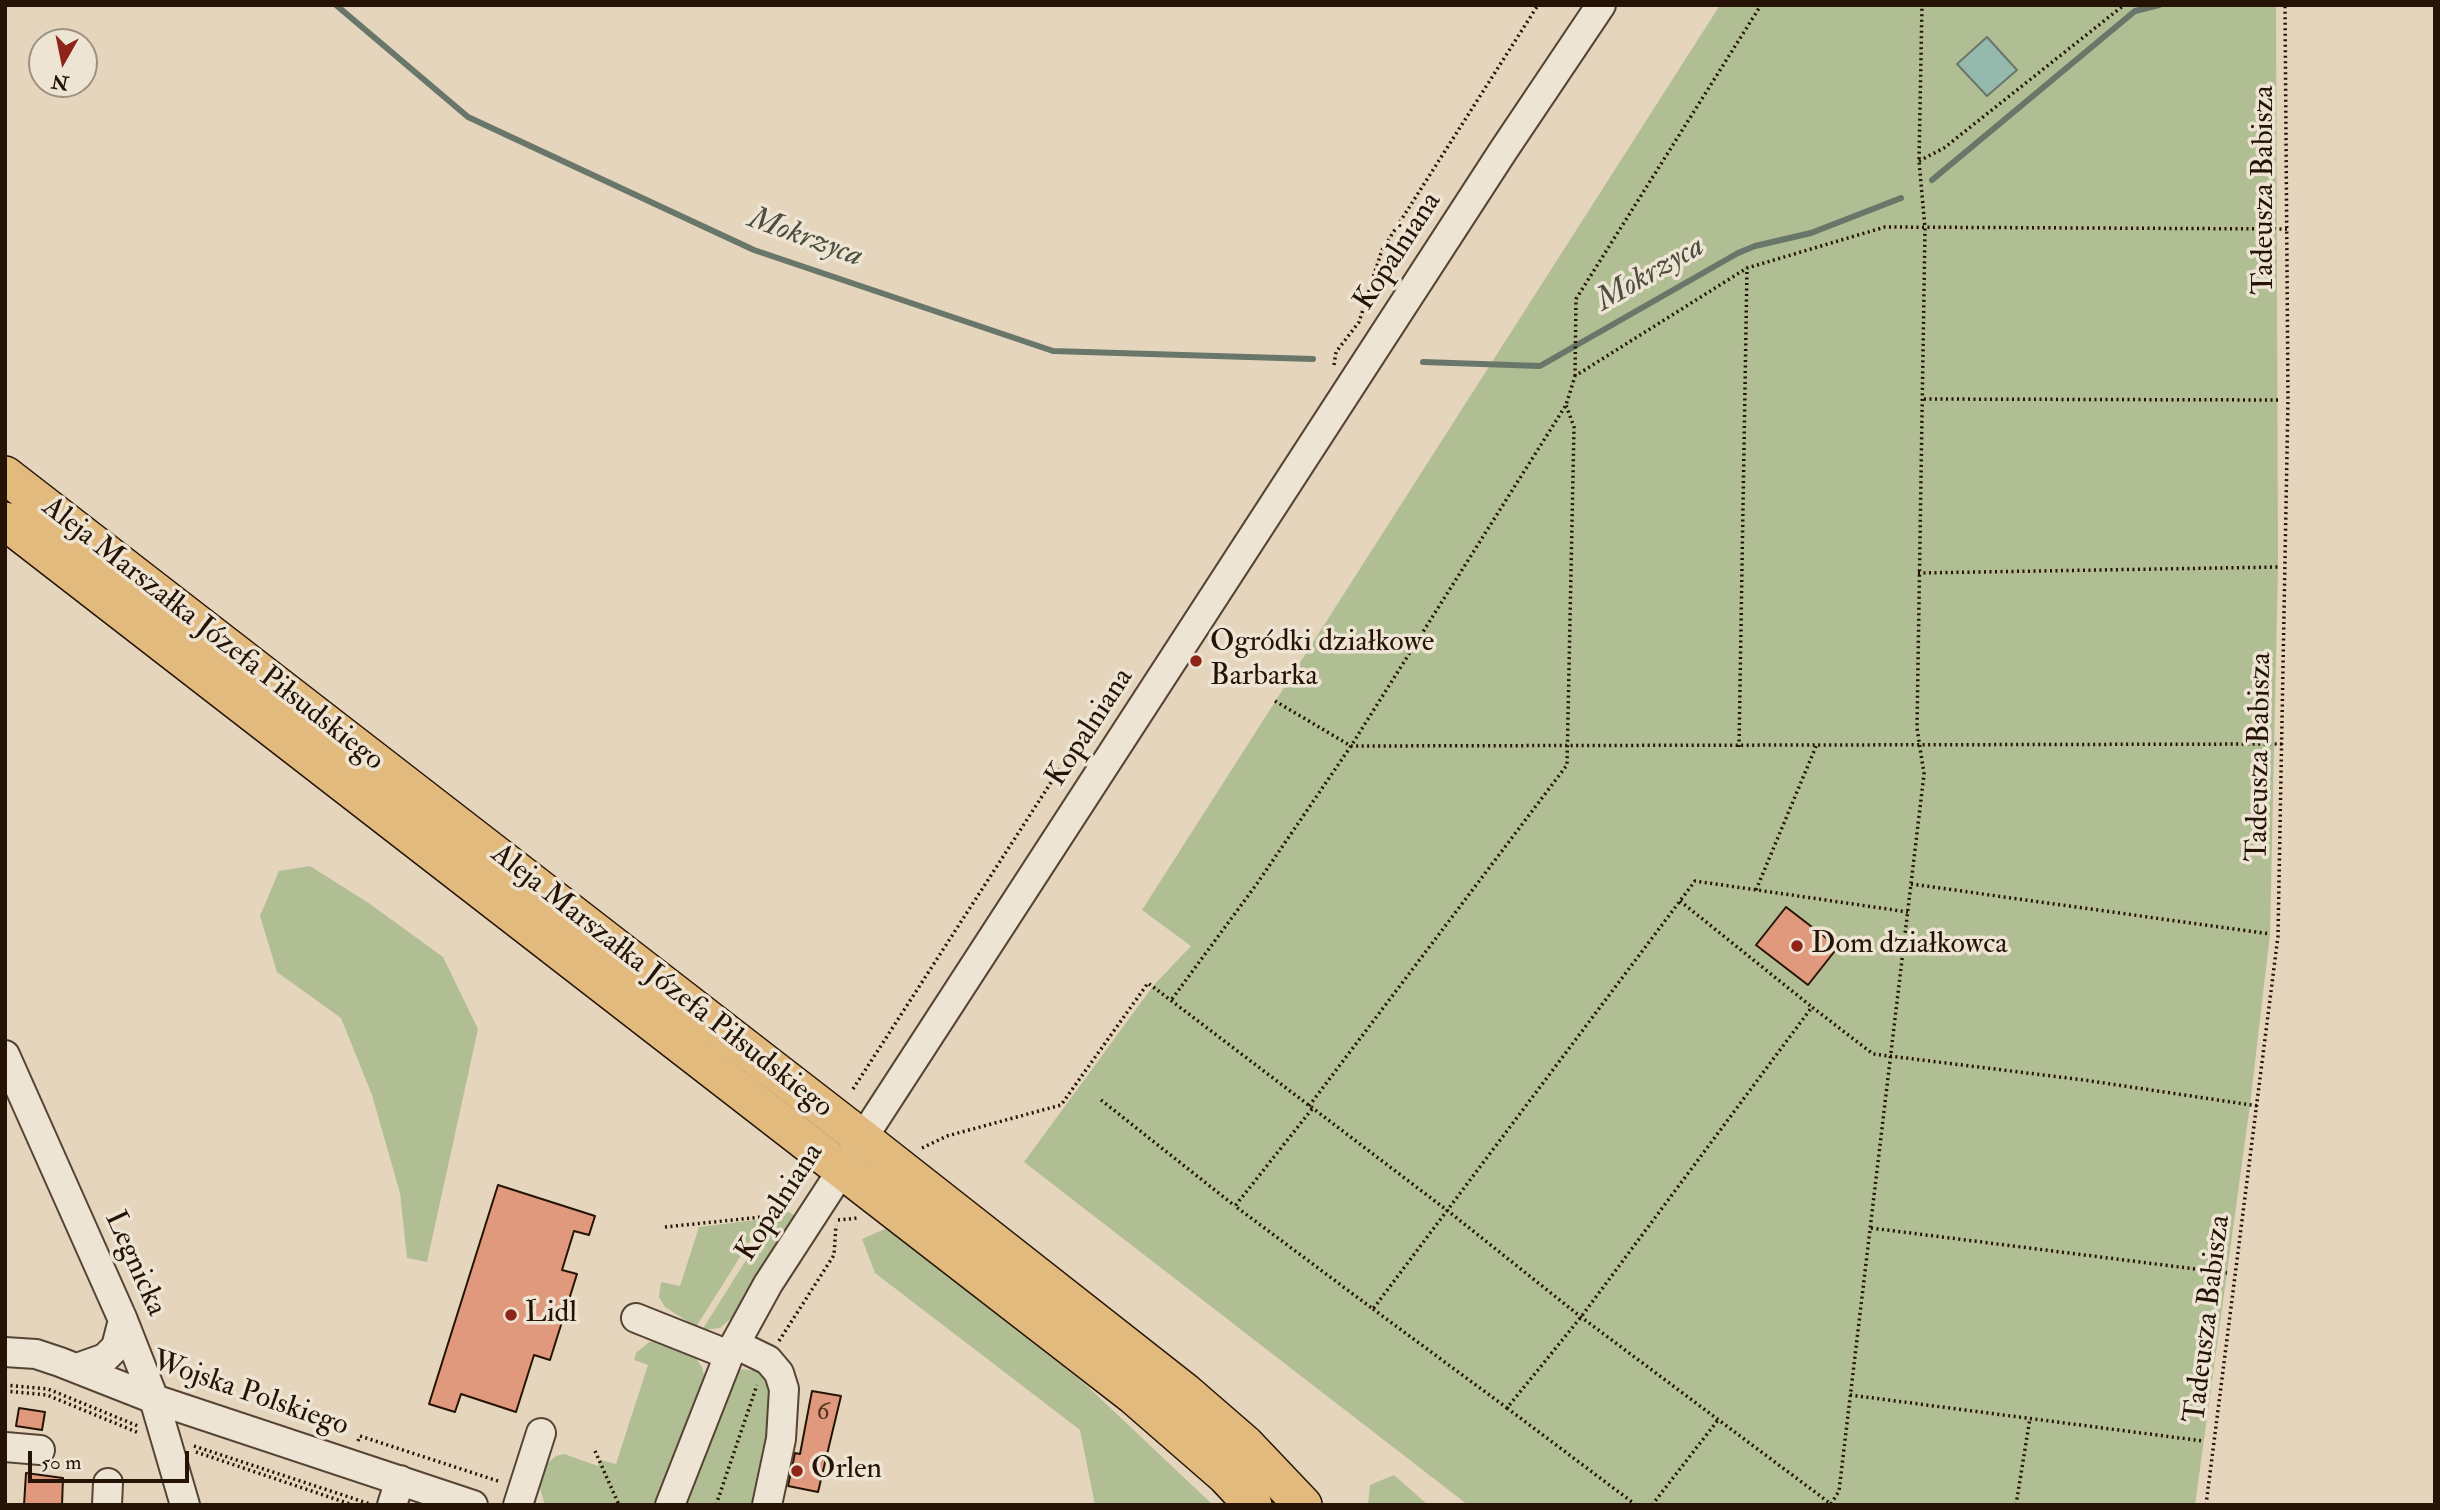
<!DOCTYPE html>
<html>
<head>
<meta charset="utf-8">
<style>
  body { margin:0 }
  #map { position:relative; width:2440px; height:1510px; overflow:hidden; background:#e5d5bd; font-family:"IM FELL Double Pica",serif }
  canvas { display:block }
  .frame { position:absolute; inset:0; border:7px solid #251406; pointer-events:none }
  .north { position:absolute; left:28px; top:28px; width:70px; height:70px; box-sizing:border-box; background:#eee4d4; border:2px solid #9e9182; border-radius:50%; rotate:189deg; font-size:19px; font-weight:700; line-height:28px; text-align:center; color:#251406 }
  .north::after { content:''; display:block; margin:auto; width:24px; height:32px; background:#8f2418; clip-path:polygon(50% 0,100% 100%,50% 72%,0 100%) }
  .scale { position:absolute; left:28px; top:1451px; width:161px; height:32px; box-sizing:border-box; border:4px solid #251406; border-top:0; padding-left:9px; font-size:21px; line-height:24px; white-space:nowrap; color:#251406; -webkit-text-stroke:5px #eee4d4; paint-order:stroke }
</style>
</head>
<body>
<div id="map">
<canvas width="2440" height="1510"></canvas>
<div class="frame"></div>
<div class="north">N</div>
<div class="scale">50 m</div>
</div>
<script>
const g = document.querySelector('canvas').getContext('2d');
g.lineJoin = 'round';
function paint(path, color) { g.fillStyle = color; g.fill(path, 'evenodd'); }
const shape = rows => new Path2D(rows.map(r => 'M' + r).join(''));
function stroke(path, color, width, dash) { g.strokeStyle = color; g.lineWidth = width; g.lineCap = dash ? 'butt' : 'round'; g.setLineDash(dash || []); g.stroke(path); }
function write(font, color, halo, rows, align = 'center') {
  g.font = font + ' "IM FELL Double Pica",serif'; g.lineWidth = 7; g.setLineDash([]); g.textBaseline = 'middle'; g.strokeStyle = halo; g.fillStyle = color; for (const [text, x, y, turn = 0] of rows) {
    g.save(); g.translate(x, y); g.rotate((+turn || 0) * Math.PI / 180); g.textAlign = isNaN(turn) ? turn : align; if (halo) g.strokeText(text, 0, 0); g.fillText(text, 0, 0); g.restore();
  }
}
paint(shape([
  [1720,5,2276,5,2278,567,2270,934,2250,1105,2195,1505,1468,1505,1024,1162,1153,986,1191,946,1142,910],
  [310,866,370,904,443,957,478,1029,427,1262,407,1258,400,1193,372,1095,341,1018,277,972,260,916,279,871],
  [784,1209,797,1217,740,1310,720,1328,702,1330,777,1211],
  [764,1219,696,1327,665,1307,659,1297,661,1282,680,1286,699,1227],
  [887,1228,1085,1384,1213,1505,1095,1505,1080,1430,875,1273,862,1239],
  [657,1341,693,1354,702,1367,705,1380,658,1505,545,1505,540,1488,547,1464,556,1456,564,1454,598,1466,601,1460,616,1464,648,1365,634,1360,636,1353,649,1342],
  [742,1369,757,1371,770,1384,773,1415,751,1505,687,1505,737,1373],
  [1394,1475,1428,1505,1368,1505,1370,1485]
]), '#b1be93');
const water = shape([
  [1987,37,2017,70,1987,96,1957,64,1987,37]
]);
paint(water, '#96b9ad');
stroke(water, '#69776a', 2);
stroke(shape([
  [336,5,468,117,754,250,1053,351,1313,359],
  [1932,180,2135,11,2159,5],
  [1423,362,1540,366,1738,253,1755,246,1811,233,1901,198]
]), '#69776a', 6);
const building = shape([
  [1786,907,1838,947,1808,985,1756,945,1786,907],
  [498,1185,595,1216,589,1235,574,1231,562,1270,577,1274,550,1360,534,1355,516,1412,461,1394,455,1412,429,1404,498,1185],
  [812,1391,841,1396,818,1492,788,1486,795,1453,800,1454,812,1391],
  [19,1408,45,1412,42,1430,16,1426,19,1408],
  [26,1473,63,1478,62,1505,24,1505,26,1473]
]);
paint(building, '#e1997d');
stroke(building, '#251406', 2);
const minor = shape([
  [5,1055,123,1320,154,1399,185,1505],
  [636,1318,729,1355],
  [735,1344,768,1360,779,1373,784,1389,781,1439,767,1505],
  [5,1352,36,1354,60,1362,154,1399,473,1505],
  [77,1368,105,1358,116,1347,123,1320],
  [5,1447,40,1450],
  [107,1505,108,1483],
  [392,1505,400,1480],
  [518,1505,541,1433],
  [670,1505,729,1355,768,1284,1503,151,1601,5]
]);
const major = shape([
  [5,475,863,1139,1185,1392,1245,1444,1303,1505],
  [5,521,1134,1396,1226,1476,1253,1505]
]);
stroke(minor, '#554434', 32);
stroke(major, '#251406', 40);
stroke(shape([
  [1919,161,1944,148,2124,5],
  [1334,365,1336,352,1359,322,1382,250,1538,5],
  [1575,376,1576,299,1761,5],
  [1924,399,2279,400],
  [1918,573,2278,567],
  [1275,701,1351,746,2282,744],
  [1739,747,1747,268],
  [1911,884,2270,934],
  [1756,890,1817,744],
  [1680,901,1812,1007],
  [1172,999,1256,885,1351,746,1566,405,1575,376,1747,268,1885,227,2287,229],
  [853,1089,1070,753,1109,709],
  [1101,1100,1235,1206],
  [1309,1106,1567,765,1574,427,1566,405],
  [1312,1109,1235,1206,1373,1309,1695,881,1908,912],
  [922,1148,947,1136,1061,1105,1148,983,1448,1211,1581,1317,1831,1504],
  [838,1220,858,1218],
  [665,1227,771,1216],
  [1871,1228,2227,1273],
  [1373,1309,1507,1408,1581,1317,1812,1007,1873,1054,2084,1080,2258,1106],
  [779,1341,834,1255,836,1225],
  [5,1385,48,1389,138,1426],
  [5,1391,47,1395,139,1433],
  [1850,1395,2203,1441],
  [1507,1408,1636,1505],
  [358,1441,360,1436,501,1482],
  [194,1446,370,1504],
  [595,1451,619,1505],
  [196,1452,353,1505],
  [1831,1504,1839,1491,1924,774,1917,728,1925,228,1919,161,1922,5],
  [716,1505,757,1385],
  [1652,1505,1718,1420],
  [2016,1505,2030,1418],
  [2206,1505,2278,936,2288,400,2285,5]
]), '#251406', 3.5, [2, 3.5]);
stroke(minor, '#eee4d4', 28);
stroke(major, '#e2ba7e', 37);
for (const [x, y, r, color] of [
  [1196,661,7,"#8f2418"],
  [1797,946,7,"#8f2418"],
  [511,1315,7,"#8f2418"],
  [797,1471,7,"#8f2418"]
]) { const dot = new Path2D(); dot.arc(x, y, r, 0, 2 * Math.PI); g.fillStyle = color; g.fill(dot); stroke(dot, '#eee4d4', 2.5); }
write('26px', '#543524', null, [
  ["6",823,1413]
]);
write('30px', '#251406', '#eee4d4', [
  ["Tadeusza Babisza",2266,190,-90],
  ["Kopalniana",1399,252,-57],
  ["Aleja Marszałka Józefa Piłsudskiego",212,635,38],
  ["Kopalniana",1091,728,-57],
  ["Tadeusza Babisza",2261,757,-89],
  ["Aleja Marszałka Józefa Piłsudskiego",661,982,38],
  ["Kopalniana",781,1203,-57],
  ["Legnicka",134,1264,66],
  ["Tadeusza Babisza",2209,1319,-83],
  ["Wojska Polskiego",250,1395,19]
]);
write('30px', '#251406', '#eee4d4', [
  ["Ogródki działkowe",1210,644],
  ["Barbarka",1210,678],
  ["Dom działkowca",1811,946],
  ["Lidl",525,1315],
  ["Orlen",811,1471]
], 'left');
write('italic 32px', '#4d4e40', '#eee4d4', [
  ["Mokrzyca",805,239,20],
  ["Mokrzyca",1651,275,-30]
]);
</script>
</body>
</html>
